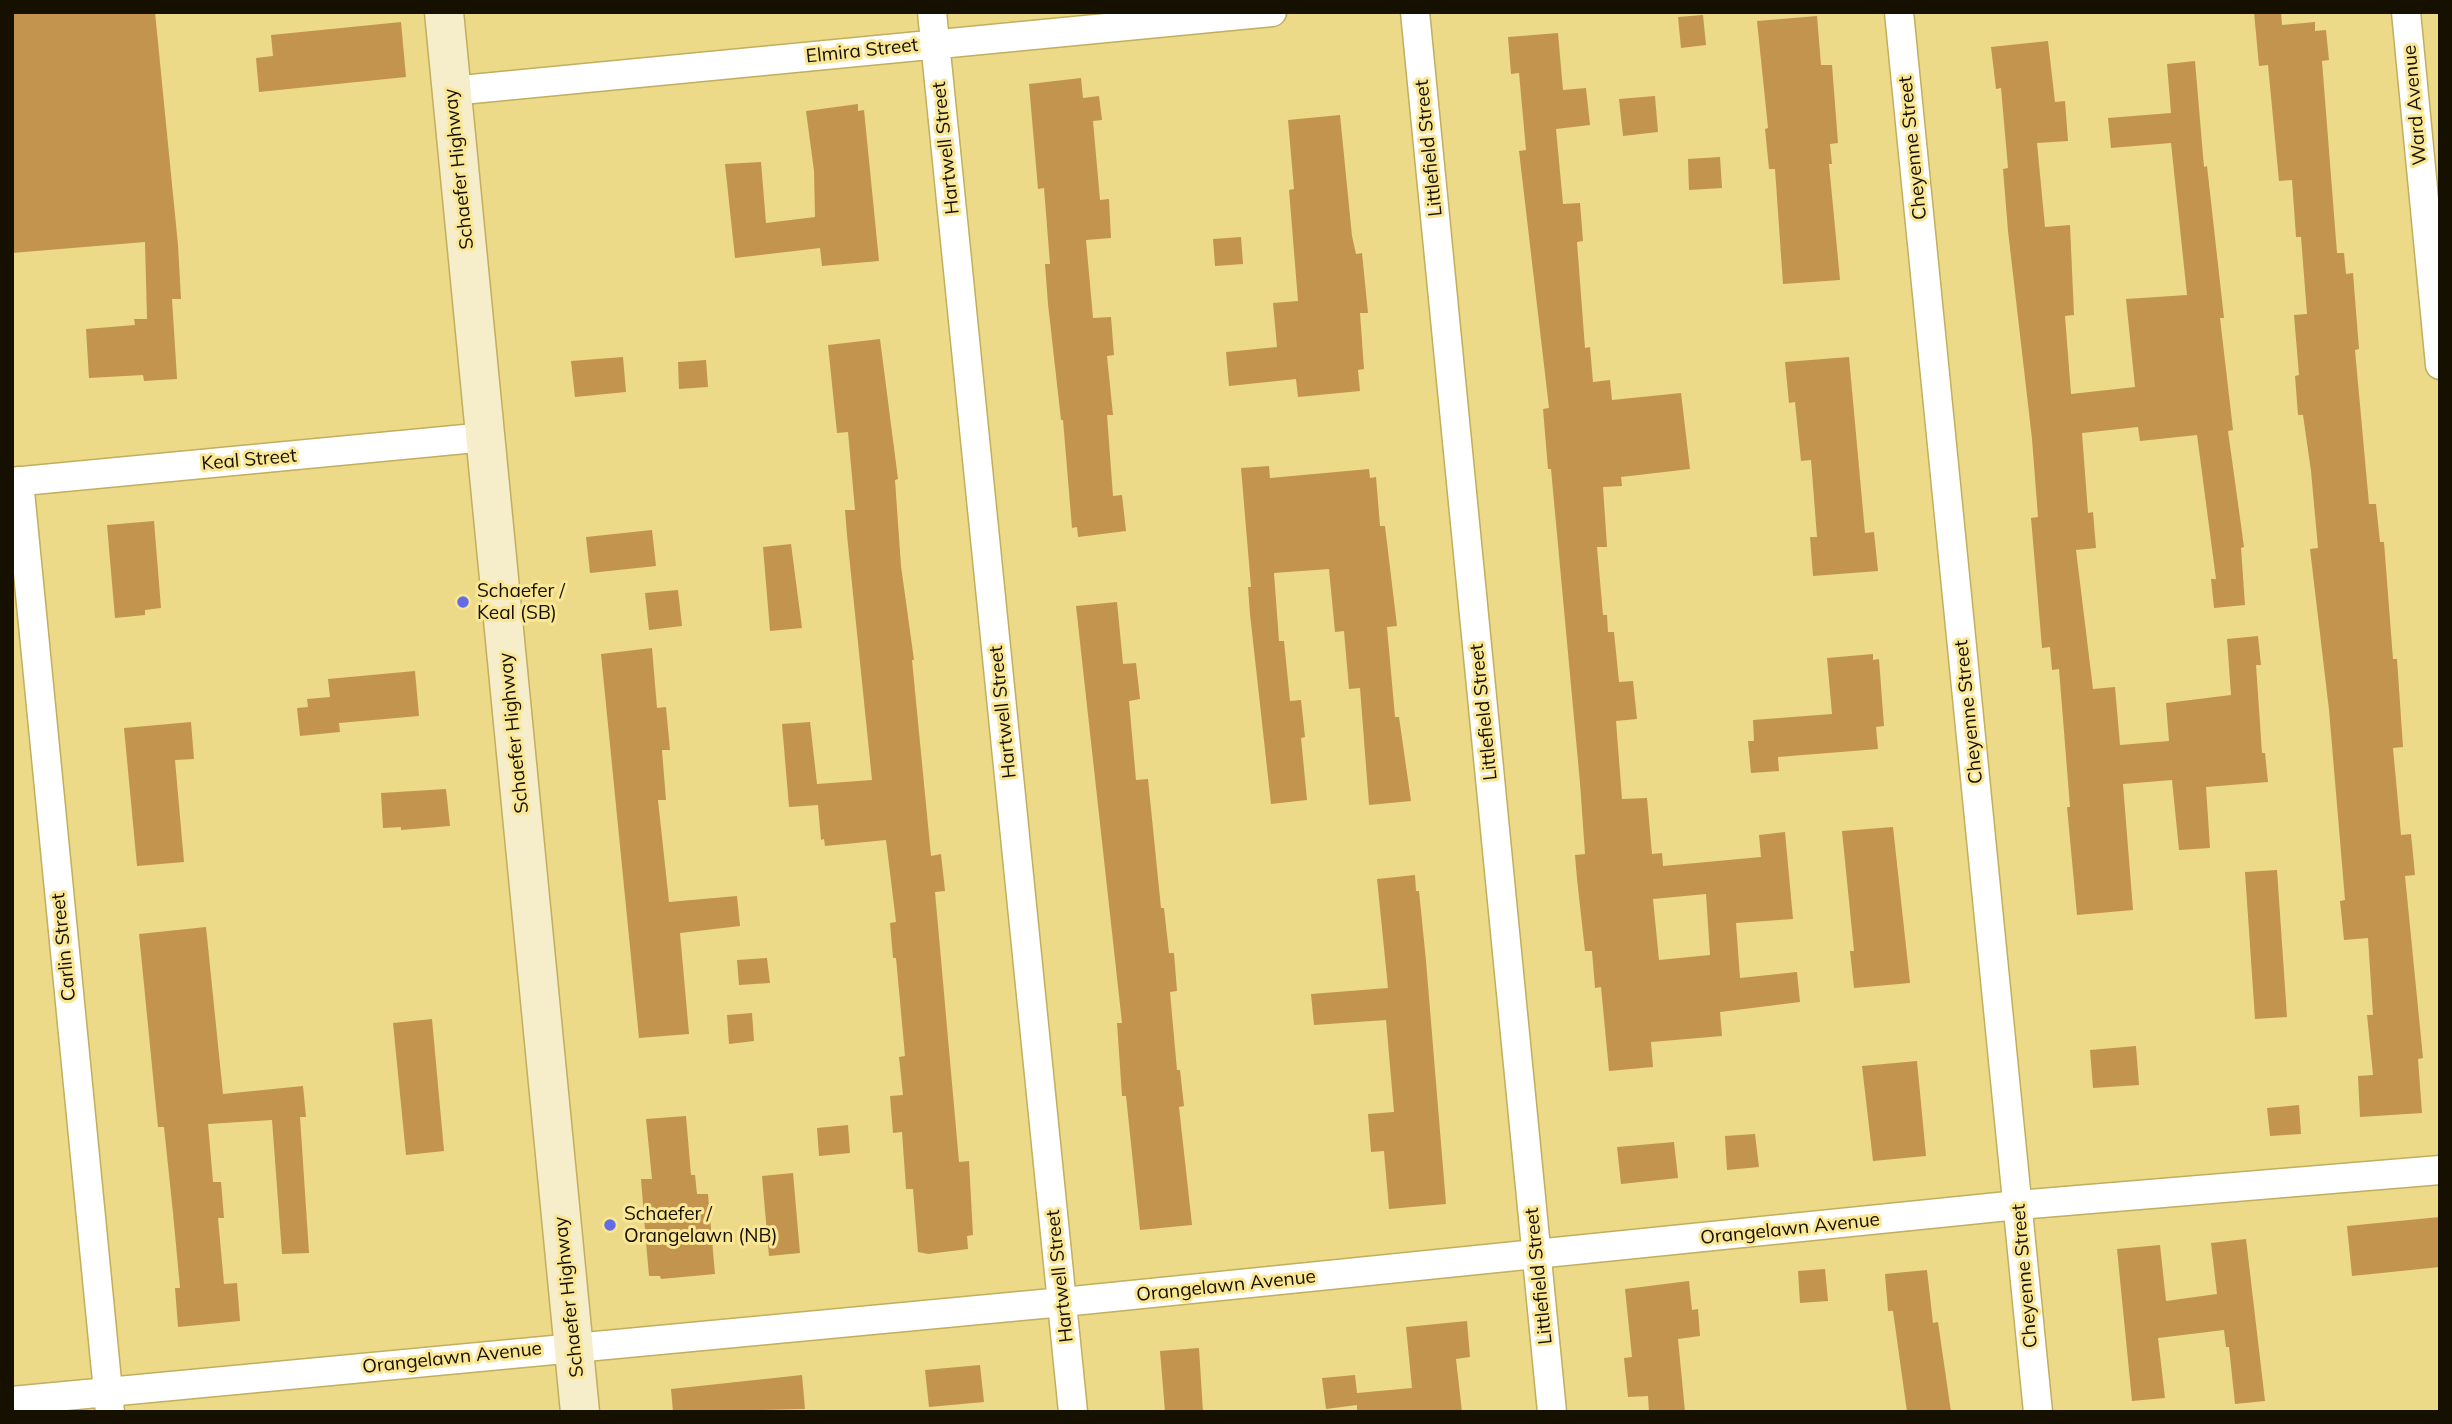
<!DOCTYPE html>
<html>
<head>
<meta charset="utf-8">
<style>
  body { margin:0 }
  #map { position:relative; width:2452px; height:1424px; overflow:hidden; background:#edda89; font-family:Mulish,sans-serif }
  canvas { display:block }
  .frame { position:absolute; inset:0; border:14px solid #151000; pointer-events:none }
</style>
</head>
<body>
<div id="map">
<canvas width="2452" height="1424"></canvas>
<div class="frame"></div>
</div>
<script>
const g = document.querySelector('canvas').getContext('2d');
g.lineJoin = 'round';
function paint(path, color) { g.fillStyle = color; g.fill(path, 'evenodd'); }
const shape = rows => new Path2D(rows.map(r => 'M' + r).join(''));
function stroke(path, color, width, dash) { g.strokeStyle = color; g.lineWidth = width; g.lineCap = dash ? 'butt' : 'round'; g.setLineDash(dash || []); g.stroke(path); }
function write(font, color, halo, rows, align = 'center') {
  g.font = font + ' Mulish,sans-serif'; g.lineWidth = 6; g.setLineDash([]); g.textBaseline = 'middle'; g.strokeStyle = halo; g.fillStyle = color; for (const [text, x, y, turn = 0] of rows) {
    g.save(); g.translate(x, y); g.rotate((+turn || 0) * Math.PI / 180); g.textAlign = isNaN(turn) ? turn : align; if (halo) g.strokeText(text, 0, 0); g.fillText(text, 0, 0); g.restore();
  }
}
paint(shape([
  [12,12,155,12,178,245,181,299,172,299,177,379,144,381,143,375,89,378,86,329,135,325,134,319,147,319,145,242,12,253],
  [2254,12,2281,12,2282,25,2315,22,2315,31,2326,30,2329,60,2322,61,2337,253,2344,253,2346,274,2353,273,2359,349,2355,350,2369,504,2376,504,2380,542,2384,542,2393,659,2397,659,2403,747,2393,748,2401,835,2411,834,2415,875,2405,876,2423,1058,2418,1059,2422,1113,2360,1117,2358,1076,2373,1075,2367,1015,2373,1015,2368,938,2344,940,2340,901,2345,900,2329,710,2310,549,2318,548,2311,471,2303,415,2298,415,2295,376,2299,375,2294,315,2307,314,2301,237,2296,237,2292,180,2279,181,2268,65,2259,66],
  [1703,15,1706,45,1681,48,1678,17],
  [1817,16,1821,65,1832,65,1838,143,1830,144,1832,164,1829,164,1840,280,1783,284,1775,169,1769,169,1765,129,1768,128,1757,21],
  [401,22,406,77,259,92,256,58,273,56,271,35],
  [1558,33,1563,90,1586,88,1590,125,1556,129,1563,204,1580,203,1583,241,1577,242,1585,348,1590,347,1593,382,1610,380,1612,400,1681,393,1690,469,1621,477,1622,486,1603,487,1607,547,1597,547,1603,615,1607,615,1608,632,1614,632,1619,682,1633,681,1637,719,1616,721,1622,799,1647,798,1652,854,1662,853,1663,866,1761,857,1759,835,1785,832,1793,919,1736,923,1740,978,1797,972,1800,1002,1720,1012,1722,1036,1651,1042,1653,1067,1609,1071,1601,987,1595,988,1592,951,1585,951,1577,879,1575,855,1585,854,1580,783,1551,469,1548,469,1543,409,1549,408,1519,151,1526,150,1519,73,1511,74,1508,37],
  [1706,894,1710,955,1659,960,1653,899],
  [2048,41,2055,102,2065,101,2068,141,2037,143,2045,227,2070,225,2074,315,2065,316,2071,394,2135,387,2126,299,2187,295,2171,143,2111,148,2108,118,2171,113,2167,64,2195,61,2204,167,2207,166,2224,318,2220,318,2233,430,2228,431,2244,547,2241,548,2245,605,2214,608,2211,579,2216,579,2197,435,2140,441,2138,427,2082,433,2088,513,2093,512,2096,548,2076,550,2093,689,2115,687,2120,745,2169,741,2166,703,2231,695,2227,639,2258,636,2261,665,2256,665,2262,753,2265,753,2268,782,2206,787,2210,848,2179,850,2172,780,2123,784,2133,910,2077,915,2067,807,2070,807,2059,669,2052,670,2050,647,2042,648,2031,518,2038,517,2032,439,2008,231,2003,169,2008,168,2001,88,1996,89,1991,47],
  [1081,78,1083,98,1099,96,1102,120,1093,121,1100,200,1109,199,1111,238,1086,240,1093,318,1111,317,1114,355,1107,356,1113,415,1107,415,1113,496,1122,495,1126,531,1078,537,1077,527,1072,528,1063,420,1061,420,1048,304,1045,264,1050,264,1044,188,1038,189,1029,84],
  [1655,96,1658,132,1623,136,1619,99],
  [858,104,858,111,864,110,879,261,822,266,820,248,735,258,725,164,761,162,766,223,815,217,814,171,806,111],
  [1340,115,1352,236,1356,254,1362,253,1368,313,1360,313,1364,369,1358,370,1360,391,1298,397,1296,379,1229,386,1226,352,1277,347,1273,303,1298,301,1289,190,1294,189,1288,120],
  [1720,157,1722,188,1689,190,1688,159],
  [1241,237,1243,264,1215,266,1213,239],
  [880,339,898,479,895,480,901,566,914,660,912,660,931,856,941,854,945,891,935,892,959,1162,969,1161,973,1235,967,1236,968,1249,928,1254,918,1252,913,1189,906,1189,902,1132,893,1133,890,1096,903,1095,899,1057,905,1056,896,958,893,958,890,923,896,922,886,840,825,846,824,839,821,840,818,805,789,807,782,724,810,722,817,784,872,780,847,535,845,510,855,510,848,432,837,433,828,345],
  [623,357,626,392,575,397,571,361],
  [1849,357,1865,533,1874,532,1878,571,1813,576,1810,537,1817,537,1811,460,1801,461,1795,402,1789,403,1785,362],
  [706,360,708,387,679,389,678,362],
  [1269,466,1270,478,1369,469,1370,478,1376,477,1380,526,1385,526,1397,626,1387,627,1395,717,1399,717,1411,801,1369,805,1360,688,1349,689,1344,631,1335,632,1329,569,1274,573,1279,641,1284,641,1290,701,1301,700,1305,737,1301,738,1307,800,1271,804,1250,614,1248,587,1251,587,1241,468],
  [154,521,161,608,145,610,145,615,115,618,107,525],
  [652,530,656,566,590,573,586,537],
  [791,544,802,628,770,631,763,547],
  [678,590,682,626,649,630,645,593],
  [1117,602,1123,664,1136,663,1140,699,1129,701,1136,780,1148,779,1161,908,1164,908,1169,953,1174,953,1177,991,1170,992,1177,1070,1180,1070,1184,1106,1179,1107,1192,1225,1140,1230,1126,1096,1122,1096,1117,1023,1122,1023,1076,606],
  [652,648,657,708,666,707,670,750,662,750,666,800,658,800,669,902,737,896,740,926,680,933,689,1034,639,1038,601,654],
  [1873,654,1873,660,1879,659,1884,726,1876,727,1878,749,1778,757,1779,771,1751,773,1748,741,1754,741,1753,720,1832,714,1827,658],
  [415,671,419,716,339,723,340,732,300,736,297,708,308,707,307,699,330,697,328,679],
  [191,722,194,759,175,760,184,862,137,866,124,728],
  [446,789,450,826,401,830,401,827,383,828,381,793],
  [1893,827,1910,983,1854,988,1850,951,1854,951,1842,831],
  [2277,870,2287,1017,2255,1019,2245,872],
  [1415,875,1416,891,1419,891,1426,961,1446,1204,1389,1209,1384,1151,1371,1152,1368,1114,1394,1112,1386,1020,1314,1025,1311,994,1388,988,1377,879],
  [206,927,223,1094,303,1086,306,1117,300,1117,309,1253,282,1254,272,1120,208,1124,213,1182,221,1182,224,1218,218,1218,224,1284,237,1283,240,1321,178,1327,175,1288,180,1288,173,1213,164,1127,158,1127,139,934],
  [767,958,770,983,739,985,737,960],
  [752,1013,754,1041,729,1044,727,1015],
  [432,1019,444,1151,406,1155,393,1023],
  [2136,1046,2139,1085,2093,1088,2090,1050],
  [1917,1061,1926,1156,1873,1161,1862,1066],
  [2299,1105,2301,1134,2270,1136,2267,1108],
  [686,1116,691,1175,695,1175,697,1194,708,1194,715,1274,661,1279,660,1276,649,1276,646,1242,641,1179,652,1179,646,1119],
  [848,1125,850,1153,819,1156,817,1128],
  [1755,1134,1759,1167,1727,1170,1725,1136],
  [1674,1142,1678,1178,1621,1184,1617,1147],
  [793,1173,800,1253,769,1256,762,1176],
  [2440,1217,2440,1267,2352,1276,2347,1226],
  [2246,1239,2265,1401,2235,1404,2229,1347,2226,1347,2224,1330,2158,1338,2165,1398,2132,1401,2117,1249,2160,1245,2166,1301,2217,1294,2211,1243],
  [1825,1269,1828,1301,1800,1303,1798,1271],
  [1927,1270,1933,1323,1938,1322,1951,1412,1907,1412,1893,1311,1888,1311,1885,1274],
  [1689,1281,1692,1310,1698,1309,1700,1336,1678,1339,1685,1412,1649,1412,1648,1396,1628,1397,1624,1358,1632,1357,1625,1289],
  [1467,1321,1470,1357,1456,1359,1462,1412,1357,1412,1357,1405,1326,1409,1322,1378,1355,1375,1357,1393,1412,1388,1406,1327],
  [1199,1348,1203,1412,1165,1412,1160,1351],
  [980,1365,984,1402,929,1407,925,1370],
  [802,1375,805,1409,673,1412,671,1389]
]), '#c2944e');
const street = shape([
  [932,12,1073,1412],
  [1415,12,1552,1412],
  [1899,12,2038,1412],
  [2406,12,2440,365],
  [451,91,1272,12],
  [19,481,110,1412],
  [12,482,486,437],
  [12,1401,1063,1302,2018,1205,2440,1170]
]);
const secondary = shape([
  [444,12,580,1412]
]);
stroke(street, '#c1ae5e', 31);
stroke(secondary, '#c1ae5e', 41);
stroke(street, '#fff', 28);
stroke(secondary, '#f6eecb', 38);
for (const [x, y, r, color] of [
  [463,602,7,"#646ce5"],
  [610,1225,7,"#646ce5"]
]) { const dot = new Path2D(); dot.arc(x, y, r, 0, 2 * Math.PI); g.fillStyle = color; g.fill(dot); stroke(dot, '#fae795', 2.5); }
write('19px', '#151000', '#fae795', [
  ["Elmira Street",862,51,-6],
  ["Ward Avenue",2415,105,-95],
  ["Hartwell Street",946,148,-96],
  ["Littlefield Street",1429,148,-96],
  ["Cheyenne Street",1913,148,-96],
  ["Schaefer Highway",459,169,-96],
  ["Keal Street",249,460,-5],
  ["Hartwell Street",1003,712,-96],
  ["Littlefield Street",1484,712,-96],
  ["Cheyenne Street",1969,712,-96],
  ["Schaefer Highway",514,733,-96],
  ["Carlin Street",64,947,-96],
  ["Orangelawn Avenue",1790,1229,-6],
  ["Hartwell Street",1060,1276,-96],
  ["Littlefield Street",1539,1276,-96],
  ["Cheyenne Street",2025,1276,-95],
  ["Orangelawn Avenue",1226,1286,-6],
  ["Schaefer Highway",569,1297,-96],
  ["Orangelawn Avenue",452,1358,-6]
]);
write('19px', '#151000', '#fae795', [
  ["Schaefer /",477,591],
  ["Keal (SB)",477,613],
  ["Schaefer /",624,1214],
  ["Orangelawn (NB)",624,1236]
], 'left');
</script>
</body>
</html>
